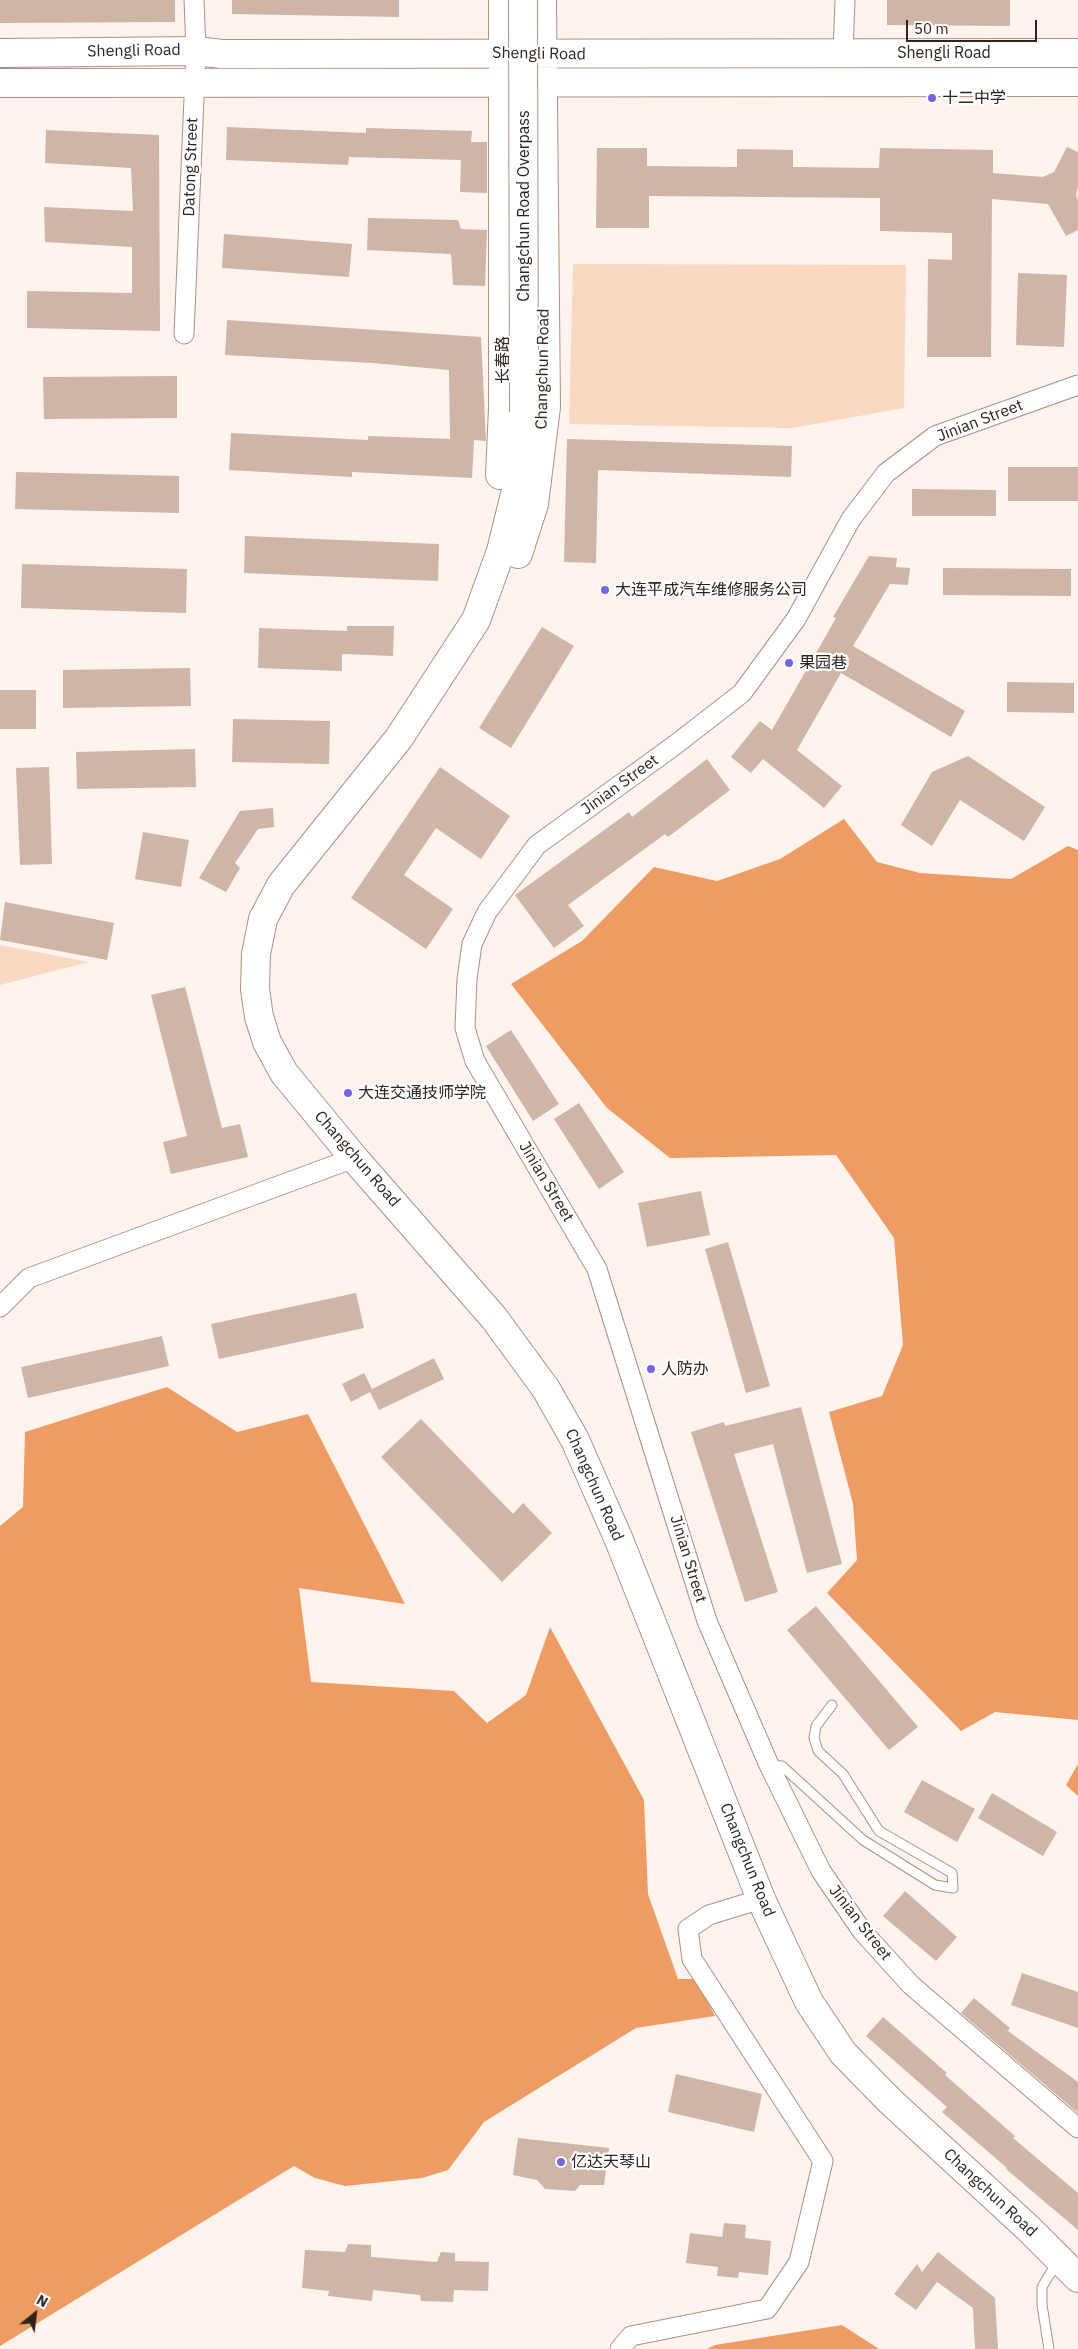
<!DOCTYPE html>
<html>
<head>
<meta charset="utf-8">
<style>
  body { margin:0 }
  #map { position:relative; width:1078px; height:2349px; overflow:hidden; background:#fef3ed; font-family:"IBM Plex Sans",sans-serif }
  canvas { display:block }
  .north { position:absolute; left:10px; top:2289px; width:50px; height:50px; -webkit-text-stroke:4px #fff; paint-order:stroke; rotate:29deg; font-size:14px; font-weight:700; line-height:20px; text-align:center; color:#2d241e }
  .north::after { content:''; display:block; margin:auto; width:18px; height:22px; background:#2d241e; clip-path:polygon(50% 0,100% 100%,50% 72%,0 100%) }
  .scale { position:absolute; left:906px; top:20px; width:131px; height:22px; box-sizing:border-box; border:2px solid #2d241e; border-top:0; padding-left:6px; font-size:15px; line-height:18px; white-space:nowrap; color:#2d241e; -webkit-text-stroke:4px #fff; paint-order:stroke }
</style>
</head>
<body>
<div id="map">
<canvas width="1078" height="2349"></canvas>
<div class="north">N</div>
<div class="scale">50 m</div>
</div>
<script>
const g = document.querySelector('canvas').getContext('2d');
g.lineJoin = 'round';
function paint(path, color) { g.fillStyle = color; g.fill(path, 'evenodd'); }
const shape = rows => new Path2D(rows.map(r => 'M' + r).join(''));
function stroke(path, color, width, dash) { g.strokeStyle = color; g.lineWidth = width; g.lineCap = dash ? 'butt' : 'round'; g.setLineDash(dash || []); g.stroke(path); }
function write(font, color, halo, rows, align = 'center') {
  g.font = font + ' "IBM Plex Sans","Noto Sans SC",sans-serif'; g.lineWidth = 4.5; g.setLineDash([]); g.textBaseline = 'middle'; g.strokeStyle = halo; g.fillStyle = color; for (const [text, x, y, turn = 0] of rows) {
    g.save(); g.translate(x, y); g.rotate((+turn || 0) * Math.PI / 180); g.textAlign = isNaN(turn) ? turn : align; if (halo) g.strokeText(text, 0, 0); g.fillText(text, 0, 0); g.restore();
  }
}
paint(shape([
  [573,264,906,265,904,408,792,428,569,424],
  [0,945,89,962,0,985]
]), '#fad8c2');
paint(shape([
  [844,819,877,862,920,873,1011,879,1068,846,1078,850,1078,1720,995,1712,961,1731,827,1593,857,1560,853,1504,829,1412,882,1396,903,1345,894,1238,836,1155,670,1158,607,1108,511,984,582,941,654,867,717,881,780,859],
  [167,1387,237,1432,308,1414,405,1604,299,1588,311,1682,454,1691,487,1723,526,1695,550,1627,644,1800,648,1894,678,1979,696,1979,715,2016,636,2028,484,2122,448,2170,422,2178,345,2186,315,2178,294,2166,0,2346,0,1526,23,1507,25,1432],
  [1078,1764,1078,1796,1066,1785],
  [842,2325,879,2349,707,2349,715,2345]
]), '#ef9c64');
paint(shape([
  [0,0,175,0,175,22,0,23],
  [232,0,399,0,399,17,232,14],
  [887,0,1010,0,1010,26,887,25],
  [227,127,366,133,366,128,472,131,471,142,487,142,487,193,460,192,461,160,349,157,348,165,226,160],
  [46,130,159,135,160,331,27,328,27,291,132,293,132,247,45,242,44,207,133,211,131,168,45,163],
  [1067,147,1078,152,1078,186,1076,195,1078,200,1078,230,1066,236,1048,204,992,199,991,357,927,357,928,259,952,260,952,233,880,231,880,198,649,196,649,228,596,228,597,148,647,148,647,166,737,167,737,149,793,150,793,167,879,168,880,148,993,150,993,173,1043,177,1054,172],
  [368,218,458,220,461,229,487,230,485,286,453,285,451,254,367,250],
  [224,234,352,244,349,277,222,268],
  [1018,273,1067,275,1064,347,1016,345],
  [227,320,481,337,486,441,474,440,472,478,352,472,352,477,229,470,231,433,368,440,368,436,450,439,449,370,372,363,225,355],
  [177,376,177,418,44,419,43,377],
  [567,439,792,446,791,477,598,470,596,563,564,562],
  [1008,467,1078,467,1078,501,1008,501],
  [16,472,179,476,179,513,15,509],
  [912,489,996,490,996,516,912,516],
  [245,536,439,544,438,581,244,573],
  [869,556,897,558,896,567,910,568,908,585,890,584,853,646,965,711,951,737,841,673,797,750,842,786,824,808,763,759,751,773,731,757,760,721,772,730,836,618,833,617],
  [22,564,187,569,186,613,21,608],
  [943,568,1071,569,1071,596,943,595],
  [347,626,394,626,393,656,342,654,342,671,258,668,259,628,347,631],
  [542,627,574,646,511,748,479,728],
  [190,668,191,706,63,708,63,670],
  [1007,682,1074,683,1074,713,1007,712],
  [0,690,36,690,36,729,0,729],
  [233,719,330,721,329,764,232,762],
  [195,749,196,787,77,789,76,752],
  [968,756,1045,807,1024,841,960,800,932,846,901,825,932,772],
  [707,759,730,790,668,837,665,834,568,905,584,926,554,948,515,895,629,812,632,817],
  [49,767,52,864,20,865,16,768],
  [440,767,510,816,481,859,436,828,404,875,453,909,426,949,351,898],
  [273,808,274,827,258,829,235,863,240,868,226,892,199,878,240,811],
  [143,832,189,840,181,887,135,879],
  [5,902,114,923,107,960,0,940],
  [185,987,222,1128,240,1124,248,1157,171,1174,163,1142,187,1136,151,995],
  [511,1030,559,1104,533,1121,486,1046],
  [579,1103,624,1172,599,1189,554,1119],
  [701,1191,710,1235,647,1247,638,1203],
  [728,1242,770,1386,746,1393,705,1249],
  [356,1293,364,1328,219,1359,211,1324],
  [162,1336,169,1366,28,1398,21,1367],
  [434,1358,444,1379,379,1410,370,1392,351,1402,342,1384,364,1373,372,1389],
  [801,1407,842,1564,807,1573,773,1444,734,1454,778,1592,745,1602,691,1432,724,1422,725,1426],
  [421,1419,513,1514,523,1503,552,1533,502,1582,381,1457],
  [816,1606,918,1727,889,1750,787,1630],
  [922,1780,975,1809,957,1842,904,1812],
  [992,1793,1057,1832,1043,1856,978,1818],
  [905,1891,957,1937,936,1961,883,1916],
  [1022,1973,1078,1992,1078,2028,1011,2005],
  [974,1998,1010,2028,1008,2031,1078,2082,1078,2113,961,2013],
  [883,2017,947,2073,945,2075,1015,2136,1013,2138,1078,2193,1078,2230,1006,2169,1007,2168,942,2112,947,2107,866,2036],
  [676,2074,762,2094,754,2132,668,2112],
  [518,2138,609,2148,604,2185,580,2185,575,2191,545,2189,537,2180,513,2175],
  [724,2223,746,2225,745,2238,771,2241,768,2275,739,2272,738,2278,717,2276,718,2267,686,2263,690,2233,722,2237],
  [348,2244,371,2245,371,2257,437,2262,441,2252,455,2253,455,2261,489,2262,488,2291,454,2290,453,2302,421,2301,420,2295,373,2290,372,2301,328,2296,329,2291,302,2288,305,2250,345,2252],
  [938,2252,995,2298,998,2349,975,2349,973,2308,937,2282,916,2310,894,2294,917,2264,922,2272]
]), '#ceb5a6');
const lane = shape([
  [770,1765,782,1766,863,1840,935,1885,953,1888,952,1873,879,1831,843,1774,818,1751,814,1738,816,1726,832,1705],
  [1049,2349,1042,2305,1042,2287,1051,2272,1062,2266]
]);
const street = shape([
  [843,52,845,0],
  [184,334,196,51,194,0],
  [1078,385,935,436,886,473,851,519,796,619,742,693,675,745,537,845,487,912,472,944,467,979,465,1028,475,1061,597,1269,707,1621,769,1765,821,1871,862,1931,911,1985,1078,2128],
  [0,1307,29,1278,354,1158],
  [620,2349,631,2336,767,2309,799,2262,823,2161,692,1959,688,1929,709,1915,761,1899]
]);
const primary = shape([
  [0,53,196,51,222,54,1078,53],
  [0,83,1078,82],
  [524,412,517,486,501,551,476,620,399,738,281,885,263,919,256,954,255,989,259,1017,267,1042,284,1073,354,1158,494,1318,546,1389,575,1440,619,1540,761,1899,809,2002,843,2053,890,2101,1028,2228,1078,2278],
  [500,475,503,409,503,0],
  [518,554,534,504,546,407,542,0]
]);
stroke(lane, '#a99283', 11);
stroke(street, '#a99283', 21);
stroke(primary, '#a99283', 30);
stroke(lane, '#fff', 9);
stroke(street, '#fff', 19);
stroke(primary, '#fff', 28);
const primaryBridge = shape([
  [523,0,524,412]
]);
stroke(primaryBridge, '#a99283', 30, []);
stroke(primaryBridge, '#fff', 28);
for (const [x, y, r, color] of [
  [932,98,5,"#7366e1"],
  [605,590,5,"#7366e1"],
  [789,663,5,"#7366e1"],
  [348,1093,5,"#7366e1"],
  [651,1369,5,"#7366e1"],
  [561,2162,5,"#7366e1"]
]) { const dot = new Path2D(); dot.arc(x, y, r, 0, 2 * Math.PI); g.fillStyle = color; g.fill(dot); stroke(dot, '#fff', 2); }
write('16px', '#2d241e', '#fff', [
  ["Shengli Road",134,51,-1],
  ["Shengli Road",944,53],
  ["Shengli Road",539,54,1],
  ["Datong Street",191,167,-88],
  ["Changchun Road Overpass",524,206,-90],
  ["长春路",503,360,-90],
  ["Changchun Road",543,369,-89],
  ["Jinian Street",980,421,-21],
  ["Jinian Street",620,785,-36],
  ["Changchun Road",357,1159,49],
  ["Jinian Street",546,1182,59],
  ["Changchun Road",594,1485,66],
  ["Jinian Street",688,1559,73],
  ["Changchun Road",747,1860,68],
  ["Jinian Street",860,1923,52],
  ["Changchun Road",990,2193,43]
]);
write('16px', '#2d241e', '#fff', [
  ["十二中学",942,98],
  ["大连平成汽车维修服务公司",615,590],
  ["果园巷",799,663],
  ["大连交通技师学院",358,1093],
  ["人防办",661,1369],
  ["亿达天琴山",571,2162]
], 'left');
</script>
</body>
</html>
